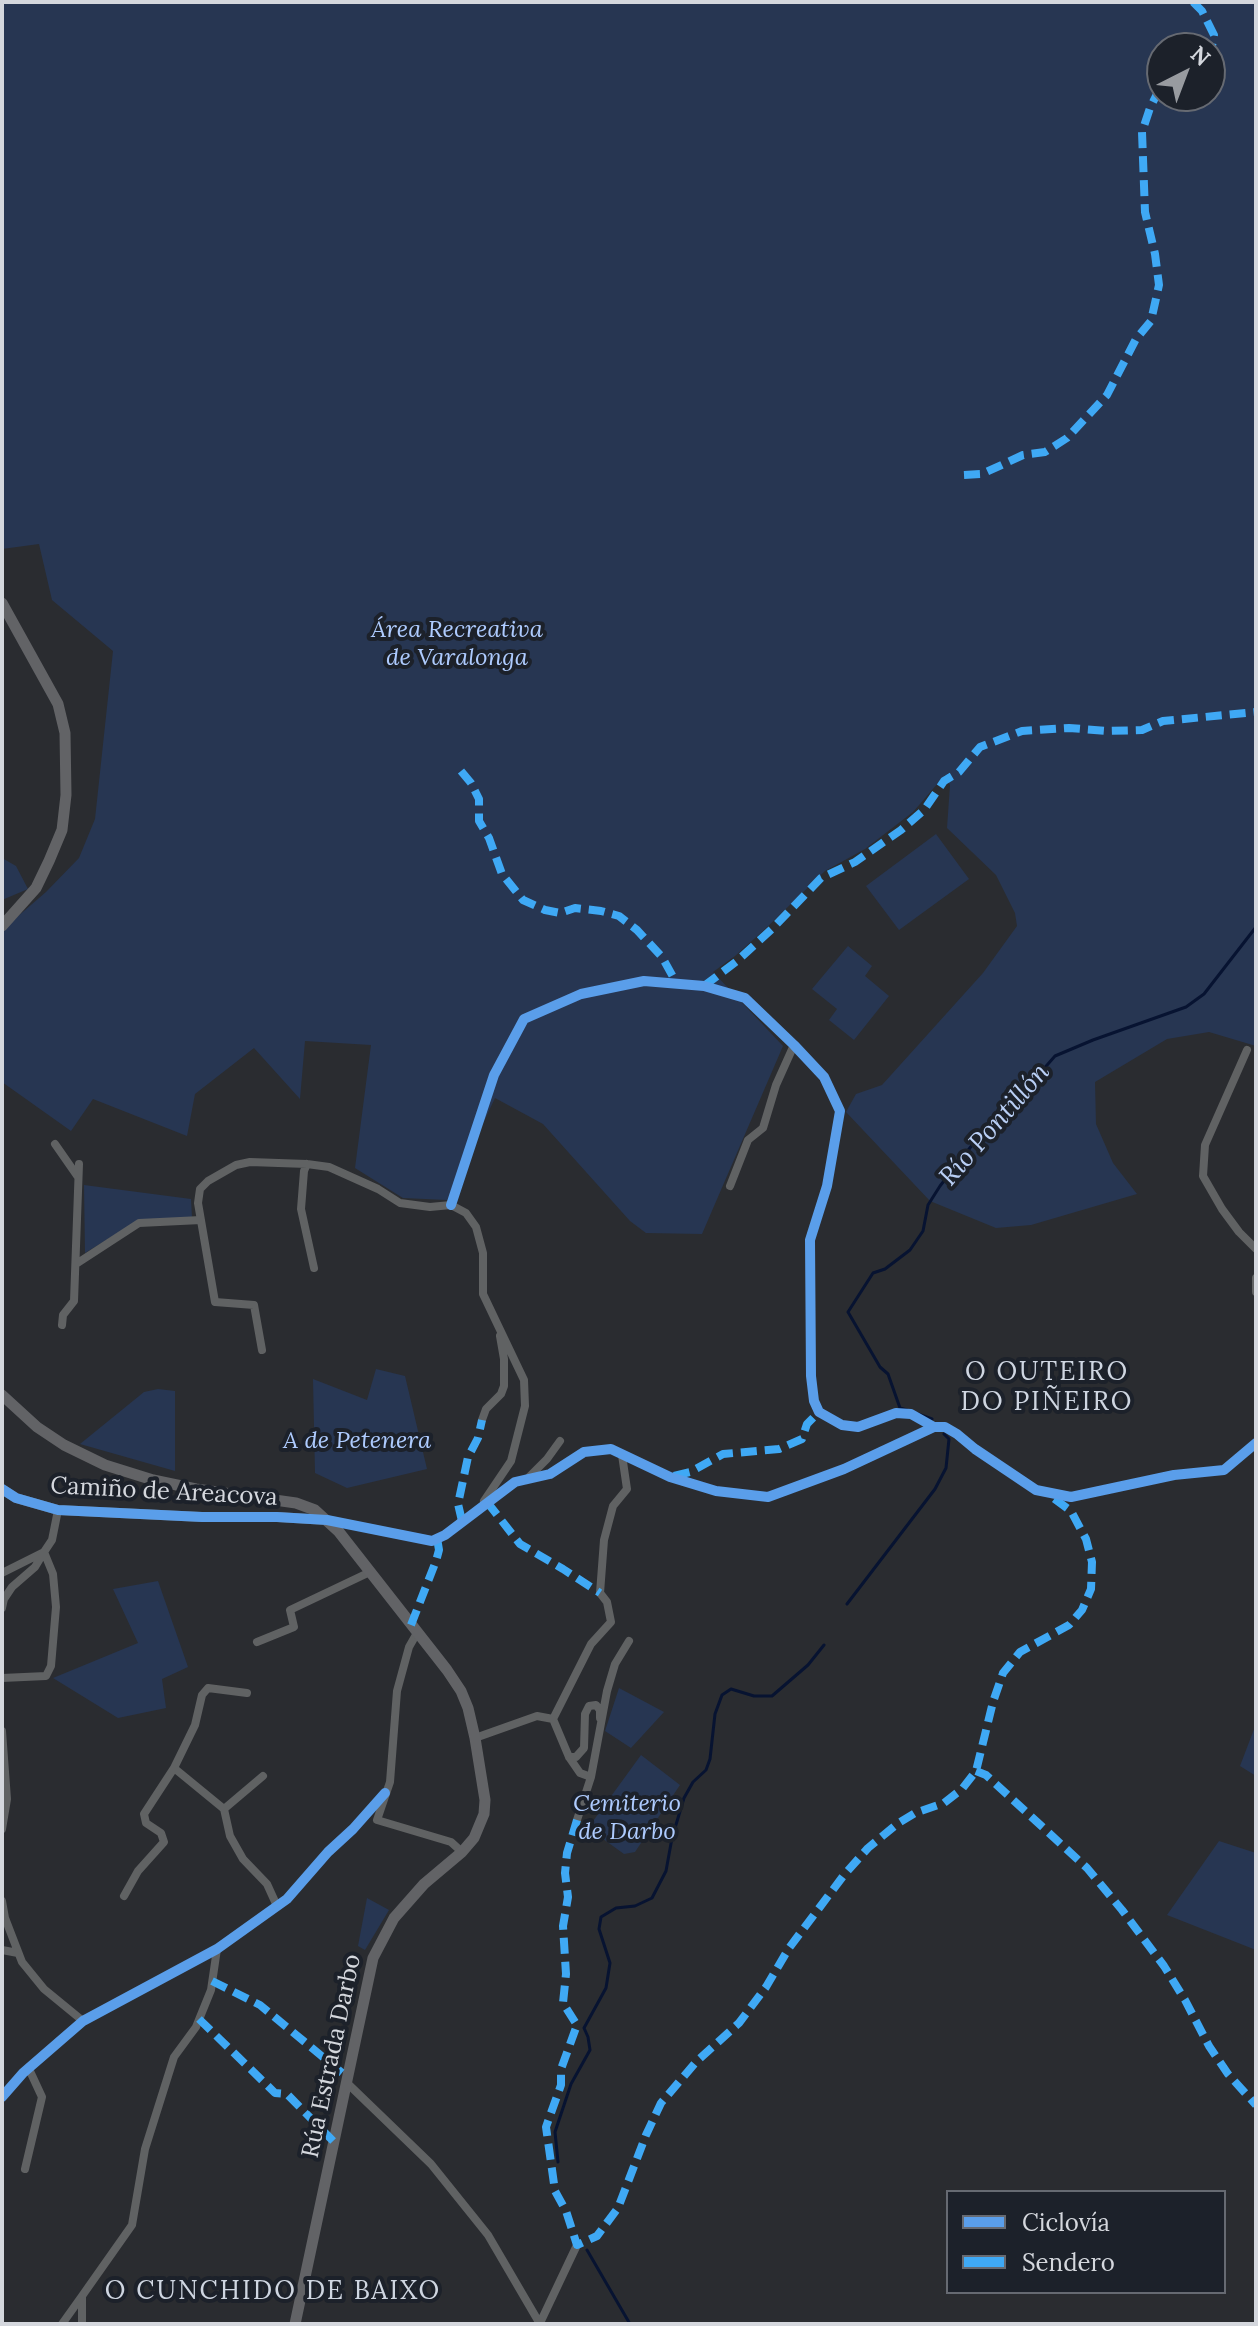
<!DOCTYPE html>
<html>
<head>
<meta charset="utf-8">
<style>
  body { margin:0 }
  #map { position:relative; width:1258px; height:2326px; overflow:hidden; background:#2a2c30; font-family:Lora,serif }
  canvas { display:block }
  .frame { position:absolute; inset:0; border:4px solid #d4d7dd; pointer-events:none }
  .legend { position:absolute; left:946px; top:2190px; width:280px; height:104px; box-sizing:border-box; background:#1c212a; border:2px solid #666a72; margin:0; padding:10px 14px; list-style:none; font-size:24px; color:#d4d7dd }
  .legend li { display:flex; align-items:center; gap:16px; height:40px }
  .legend b { width:40px; border:2px solid #666a72 }
  .north { position:absolute; left:1146px; top:32px; width:80px; height:80px; box-sizing:border-box; background:#1c212a; border:2px solid #666a72; border-radius:50%; rotate:42deg; font-size:22px; font-weight:700; line-height:32px; text-align:center; color:#d4d7dd }
  .north::after { content:''; display:block; margin:auto; width:28px; height:36px; background:#989ba0; clip-path:polygon(50% 0,100% 100%,50% 72%,0 100%) }
</style>
</head>
<body>
<div id="map">
<canvas width="1258" height="2326"></canvas>
<div class="frame"></div>
<ul class="legend">
<li><b style="height:10px;background:#5a9eea"></b>Ciclovía</li>
<li><b style="height:10px;background:#3fa9f5"></b>Sendero</li>
</ul>
<div class="north">N</div>
</div>
<script>
const g = document.querySelector('canvas').getContext('2d');
g.lineJoin = 'round';
function paint(path, color) { g.fillStyle = color; g.fill(path, 'evenodd'); }
const shape = rows => new Path2D(rows.map(r => 'M' + r).join(''));
function stroke(path, color, width, dash) { g.strokeStyle = color; g.lineWidth = width; g.lineCap = dash ? 'butt' : 'round'; g.setLineDash(dash || []); g.stroke(path); }
function write(font, color, halo, rows, align = 'center') {
  g.font = font + ' Lora,serif'; g.lineWidth = 8; g.setLineDash([]); g.textBaseline = 'middle'; g.strokeStyle = halo; g.fillStyle = color; for (const [text, x, y, turn = 0] of rows) {
    g.save(); g.translate(x, y); g.rotate((+turn || 0) * Math.PI / 180); g.textAlign = isNaN(turn) ? turn : align; if (halo) g.strokeText(text, 0, 0); g.fillText(text, 0, 0); g.restore();
  }
}
paint(shape([
  [2,2,1256,2,1256,1046,1209,1032,1167,1039,1095,1082,1096,1124,1113,1163,1137,1194,1031,1225,996,1228,930,1201,846,1112,856,1094,882,1085,983,973,1017,926,1015,913,996,875,947,828,950,785,945,775,913,812,865,849,825,871,764,930,735,956,713,972,783,1046,702,1234,646,1233,630,1221,543,1124,495,1098,447,1200,403,1198,355,1168,371,1045,305,1041,300,1099,254,1048,195,1094,187,1136,93,1099,71,1131,2,1082,2,930,46,892,79,858,95,819,113,651,52,600,39,544,2,549],
  [1162,48,1210,48,1210,96,1162,96],
  [936,834,969,879,899,930,866,886],
  [2,858,16,866,28,889,2,900],
  [848,946,872,966,865,976,889,996,854,1040,829,1020,837,1009,812,989],
  [84,1185,191,1199,192,1218,139,1220,85,1253],
  [376,1369,405,1376,427,1469,347,1488,315,1473,313,1379,367,1400],
  [158,1389,175,1391,175,1471,80,1444,144,1392],
  [158,1581,188,1667,162,1679,166,1708,118,1718,53,1678,138,1643,113,1589],
  [619,1688,664,1712,631,1748,605,1731],
  [1256,1724,1256,1776,1240,1766],
  [641,1755,680,1785,635,1852,624,1854,588,1828],
  [1219,1841,1256,1853,1256,1950,1167,1915],
  [367,1898,389,1910,365,1950,358,1946]
]), '#273652');
stroke(shape([
  [907,1410,900,1408,888,1374,880,1367,848,1312,873,1273,885,1269,910,1250,923,1231,928,1205,940,1186,973,1144,998,1121,1055,1056,1093,1040,1186,1007,1204,994,1256,927],
  [918,1414,932,1419],
  [847,1604,935,1489,946,1468,949,1439,944,1434],
  [558,2162,555,2132,571,2084,590,2050,588,2037,584,2028,606,1988,610,1963,599,1929,601,1917,616,1908,635,1906,652,1898,666,1871,672,1838,684,1798,693,1782,706,1770,710,1759,715,1714,722,1695,731,1689,754,1696,772,1696,808,1665,824,1645],
  [587,2250,630,2324]
]), '#071331', 3);
stroke(shape([
  [1247,1050,1205,1145,1203,1176,1222,1209,1239,1232,1256,1249],
  [55,1144,78,1177],
  [307,1164,304,1171,301,1209,314,1268],
  [730,1186,748,1140,763,1128,776,1085,794,1045],
  [451,1205,494,1075,524,1019,581,994,644,981,704,986,745,998,794,1045,824,1077,840,1111,827,1186,810,1240,811,1376,814,1401,819,1412,842,1425,858,1427,896,1413,911,1414,934,1427,945,1427,957,1434,975,1449,1036,1490,1071,1497,1174,1475,1224,1470,1256,1443],
  [451,1205,466,1213,476,1227,483,1253,483,1294,524,1380,525,1406,511,1461,484,1501],
  [76,1264,139,1223,201,1220],
  [1256,1278,1256,1292],
  [62,1325,63,1315,74,1301,79,1164],
  [262,1350,254,1305,215,1302,198,1203,200,1189,208,1181,236,1165,250,1162,307,1164,329,1167,378,1189,400,1203,430,1207,451,1205],
  [482,1420,486,1409,501,1394,504,1386,504,1359,500,1336],
  [527,1479,547,1459,560,1441],
  [327,1520,432,1541,445,1535,515,1482,550,1474,584,1452,611,1449,670,1477,716,1491,768,1497,844,1469,934,1427],
  [2,1573,44,1552,52,1540,58,1510],
  [2,1608,4,1599,12,1587,35,1567,44,1552],
  [417,1633,409,1647,397,1691,390,1782,377,1820,451,1842,462,1852],
  [257,1642,294,1627,290,1610,370,1572],
  [2,1678,46,1676,51,1666,56,1607,53,1574,44,1552],
  [247,1693,208,1688,202,1695,195,1725,174,1768,224,1809,230,1836,243,1859,267,1884,277,1906],
  [553,1719,591,1644,611,1622,607,1602,600,1593,604,1540,613,1506,627,1489,622,1455],
  [553,1719,569,1757,580,1773,591,1777],
  [2,1731,7,1799,2,1829],
  [475,1738,537,1716,553,1719],
  [569,1757,576,1757,584,1748,585,1714,589,1706,596,1705,600,1710,600,1718],
  [224,1809,263,1776],
  [577,1820,591,1777,607,1691,615,1664,629,1641],
  [124,1896,138,1871,164,1842,161,1833,146,1823,144,1814,174,1768],
  [2,1901,5,1918,22,1962,44,1989,83,2021],
  [2,1950,18,1953],
  [346,2082,431,2164,488,2235,540,2324],
  [2,2097,23,2073,83,2021,217,1949,287,1899,328,1852,353,1829,385,1793],
  [25,2169,42,2097,29,2069],
  [540,2323,577,2245],
  [62,2324,82,2296],
  [82,2324,82,2296,132,2225,145,2149,174,2057,196,2027,211,1990,217,1949]
]), '#606263', 8);
stroke(shape([
  [2,1489,16,1498,58,1510,202,1517,277,1517,327,1520]
]), '#606263', 10);
stroke(shape([
  [2,603,58,704,65,733,66,795,62,830,49,861,36,888,2,926],
  [2,1395,37,1427,64,1445,105,1465,153,1480,196,1489,296,1503,315,1510,339,1532,447,1670,461,1691,468,1708,475,1738,485,1800,484,1814,474,1838,462,1852,424,1884,394,1918,373,1958,295,2324]
]), '#626366', 11);
stroke(shape([
  [1193,2,1202,11,1214,35,1212,46,1205,48],
  [964,475,982,474,1023,455,1045,452,1067,438,1107,395,1136,339,1151,321,1159,285,1155,254,1145,212,1142,132,1150,108,1162,84],
  [461,771,471,783,479,799,479,821,489,838,502,874,523,900,545,910,560,913,575,908,601,911,619,916,637,930,662,957,677,984],
  [704,986,737,961,773,928,821,878,855,862,901,830,924,810,944,781,959,772,980,747,1022,731,1069,728,1107,731,1142,730,1163,721,1256,712],
  [674,1476,690,1472,723,1454,779,1449,802,1439,807,1424,819,1412],
  [487,1502,520,1544,563,1569,600,1593],
  [462,1521,458,1504,468,1457,478,1438,482,1420],
  [411,1625,436,1561,439,1550,437,1538],
  [976,1771,986,1775,1087,1868,1122,1910,1164,1966,1185,2000,1209,2046,1228,2074,1256,2105],
  [577,1820,567,1853,565,1873,568,1897,563,1926,566,1974,563,2003,577,2025,561,2069,561,2085,546,2127,555,2191,566,2211,577,2245,597,2236,618,2208,646,2135,661,2103,696,2062,739,2023,766,1987,789,1948,844,1875,868,1848,897,1824,915,1813,944,1803,962,1789,976,1771,993,1702,1003,1673,1020,1652,1069,1625,1082,1610,1091,1589,1092,1562,1086,1539,1071,1511,1052,1497],
  [212,1981,260,2005,347,2077],
  [199,2019,275,2093,287,2094,334,2142]
]), '#3fa9f5', 8, [16, 8]);
stroke(shape([
  [451,1205,494,1075,524,1019,581,994,644,981,704,986,745,998,794,1045,824,1077,840,1111,827,1186,810,1240,811,1376,814,1401,819,1412,842,1425,858,1427,896,1413,911,1414,934,1427,945,1427,957,1434,975,1449,1036,1490,1071,1497,1174,1475,1224,1470,1256,1443],
  [2,1489,16,1498,58,1510,202,1517,277,1517,327,1520,432,1541,445,1535,515,1482,550,1474,584,1452,611,1449,670,1477,716,1491,768,1497,844,1469,934,1427],
  [2,2097,23,2073,83,2021,217,1949,287,1899,328,1852,353,1829,385,1793]
]), '#5a9eea', 10);
write('italic 24px', '#aecbfe', '#1c212a', [
  ["Área Recreativa",457,630],
  ["de Varalonga",457,658],
  ["A de Petenera",357,1441],
  ["Cemiterio",627,1804],
  ["de Darbo",627,1832]
]);
write('24px', '#d4d7dd', '#1c212a', [
  ["Camiño de Areacova",164,1492,3],
  ["Rúa Estrada Darbo",332,2056,-78]
]);
write('italic 26px', '#b9cff5', '#1c212a', [
  ["Río Pontillón",995,1125,-49]
]);
g.letterSpacing = '2px';
write('26px', '#cfd6e1', '#1c212a', [
  ["O OUTEIRO",1047,1373],
  ["DO PIÑEIRO",1047,1403],
  ["O CUNCHIDO DE BAIXO",273,2292]
]);
g.letterSpacing = '0px';
</script>
</body>
</html>
